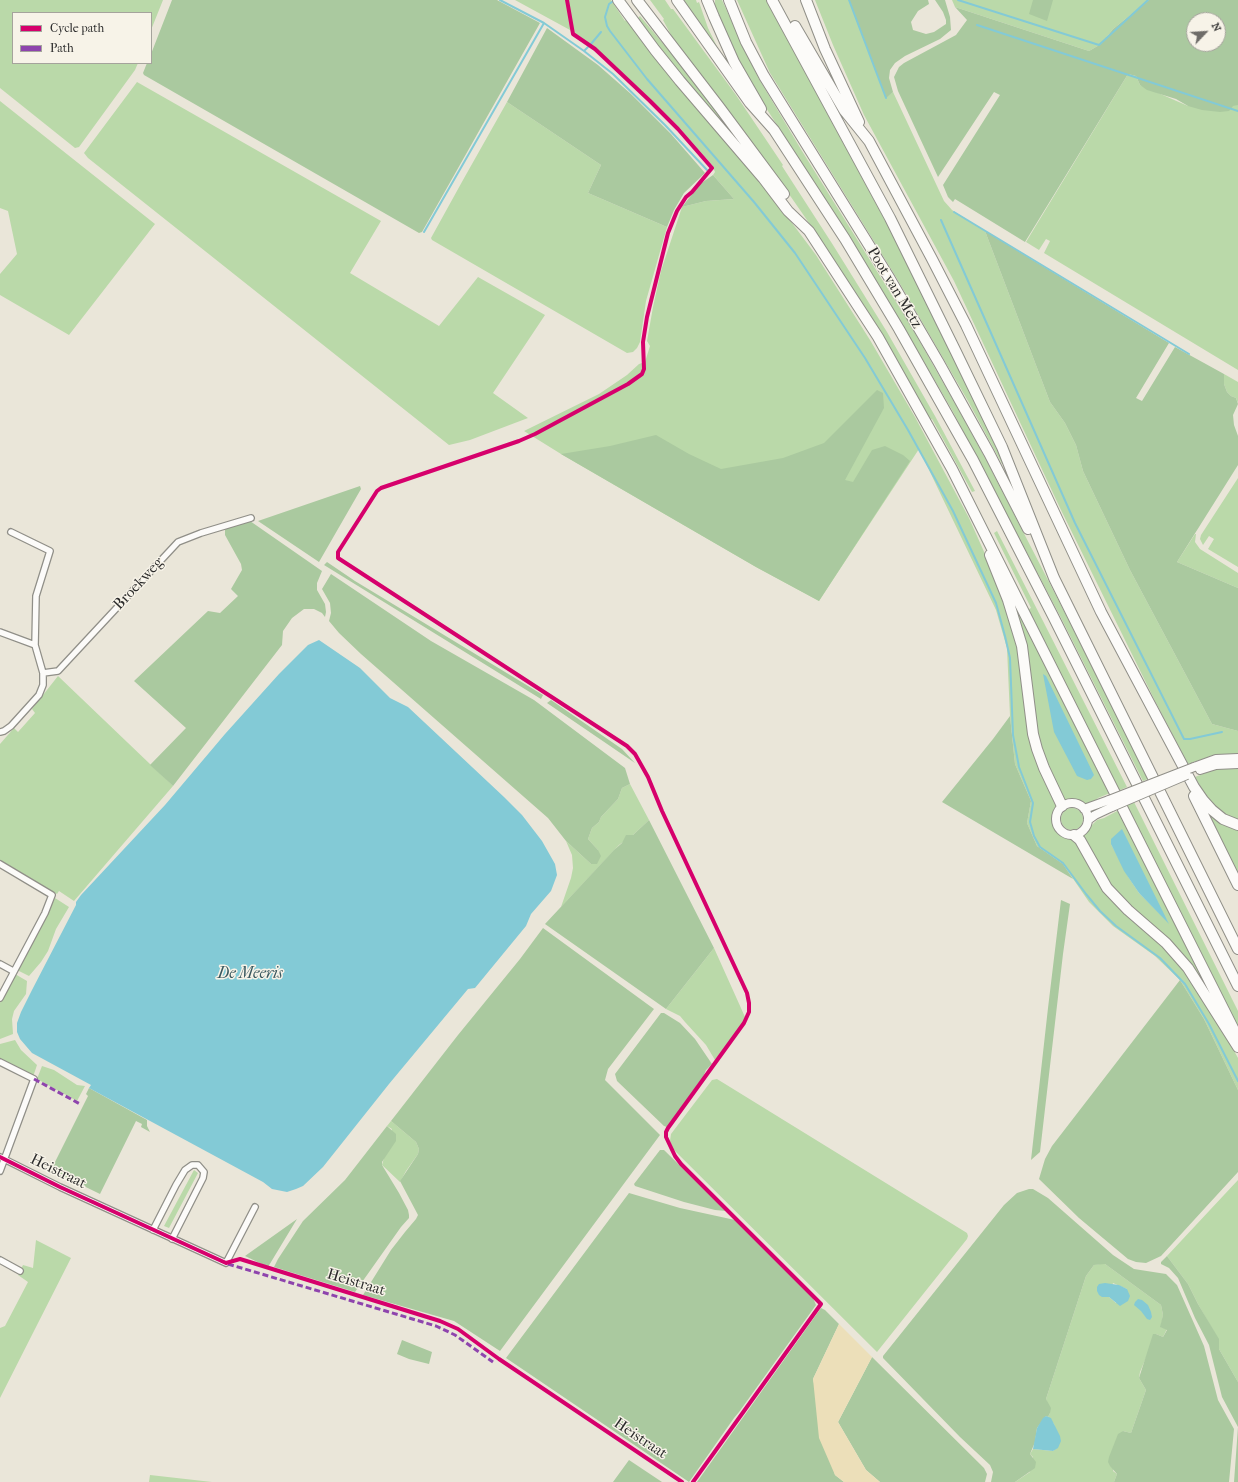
<!DOCTYPE html>
<html>
<head>
<meta charset="utf-8">
<style>
  body { margin:0 }
  #map { position:relative; width:1238px; height:1482px; overflow:hidden; background:#eae6d9; font-family:"IM FELL French Canon",serif }
  canvas { display:block }
  .legend { position:absolute; left:12px; top:12px; width:140px; height:52px; box-sizing:border-box; background:#f7f3e8; border:1px solid #a5a39c; margin:0; padding:5px 7px; list-style:none; font-size:12px; color:#2b2b2b }
  .legend li { display:flex; align-items:center; gap:8px; height:20px }
  .legend b { width:20px; border:1px solid #a5a39c }
  .north { position:absolute; left:1186px; top:12px; width:40px; height:40px; box-sizing:border-box; background:#f7f3e8; border:1px solid #a5a39c; border-radius:50%; rotate:65deg; font-size:11px; font-weight:700; line-height:16px; text-align:center; color:#2b2b2b }
  .north::after { content:''; display:block; margin:auto; width:14px; height:18px; background:#6e6c68; clip-path:polygon(50% 0,100% 100%,50% 72%,0 100%) }
</style>
</head>
<body>
<div id="map">
<canvas width="1238" height="1482"></canvas>
<ul class="legend">
<li><b style="height:5px;background:#d6006c"></b>Cycle path</li>
<li><b style="height:5px;background:#8e44ad"></b>Path</li>
</ul>
<div class="north">N</div>
</div>
<script>
const g = document.querySelector('canvas').getContext('2d');
g.lineJoin = 'round';
function paint(path, color) { g.fillStyle = color; g.fill(path, 'evenodd'); }
const shape = rows => new Path2D(rows.map(r => 'M' + r).join(''));
function stroke(path, color, width, dash) { g.strokeStyle = color; g.lineWidth = width; g.lineCap = dash ? 'butt' : 'round'; g.setLineDash(dash || []); g.stroke(path); }
function write(font, color, halo, rows, align = 'center') {
  g.font = font + ' "IM FELL French Canon",serif'; g.lineWidth = 3; g.setLineDash([]); g.textBaseline = 'middle'; g.strokeStyle = halo; g.fillStyle = color; for (const [text, x, y, turn = 0] of rows) {
    g.save(); g.translate(x, y); g.rotate((+turn || 0) * Math.PI / 180); g.textAlign = isNaN(turn) ? turn : align; if (halo) g.strokeText(text, 0, 0); g.fillText(text, 0, 0); g.restore();
  }
}
paint(shape([
  [0,0,163,0,151,30,151,13,13,13,13,63,138,63,135,70,79,147,75,148,0,88],
  [515,0,611,0,625,21,626,20,756,175,816,255,870,340,915,417,969,518,1006,601,1018,647,1030,734,1057,802,1052,818,1053,826,1058,833,1064,838,1072,839,1078,843,1090,867,1165,946,1185,970,1213,1012,1238,1058,1238,1090,1204,1019,1180,980,1155,956,1113,926,1089,902,1063,864,1037,846,1027,823,1031,801,1015,764,1010,716,1007,648,996,610,919,449,819,601,756,567,561,454,524,431,599,394,627,375,639,364,645,362,650,346,647,341,653,307,661,271,682,207,706,201,734,199,713,175,715,172,712,165,677,125,608,59,570,30],
  [650,0,665,0,671,9,673,9,736,95,783,165,782,166,833,245,887,332,935,416,975,491,972,492,932,419,930,420,827,249,791,197,723,105,678,48,663,20,664,19],
  [682,0,696,0,697,3,699,2,708,28,724,61],
  [715,0,722,0,742,44,759,79,802,151,908,321,957,407,984,456,1064,611,1148,779,1143,781,1059,614,952,410,902,324,849,237,750,83,732,50,715,10],
  [737,0,767,0,911,269,1004,462,1002,464,968,401,896,277,770,73],
  [815,0,849,0,886,97,893,92,944,201,952,210,985,231,1050,402,1065,423,1076,445,1083,471,1130,570,1212,724,1238,731,1238,754,1215,755,1188,764,1155,701,1060,508,954,281,864,115,833,45],
  [952,0,1149,0,1113,29,1101,44,1089,51,955,7],
  [640,16,691,77,774,187,639,25,638,18],
  [1128,74,1136,76,1140,85,1188,106,1238,105,1238,370,1044,253,1050,241,1046,239,1039,250,1026,242],
  [137,82,381,221,350,273,439,326,478,277,545,315,493,393,528,418,470,440,449,445,88,158,84,153],
  [0,101,155,224,69,335,0,295,0,274,17,254,8,211,0,208],
  [507,102,601,165,588,193,667,227,646,301,640,342,637,348,633,352,627,353,432,240,431,238,463,180],
  [1224,374,1238,382,1238,403,1236,398,1231,396,1227,392,1224,384],
  [1238,478,1238,567,1208,549,1214,539,1209,536,1203,545,1200,539,1201,535],
  [997,531,1043,621,1127,787,1118,791,1027,610,1031,608,994,533],
  [1195,534,1196,534,1195,542,1200,549,1238,573,1238,588,1177,562],
  [1007,588,1110,793,1098,798,1092,803,1086,804,1073,800,1064,801,1040,748],
  [58,676,173,786,74,901,59,891,57,894,0,860,0,744,14,728,18,732,35,713,32,709],
  [1218,768,1238,768,1238,822,1224,816,1207,798,1195,777],
  [630,784,649,820,633,835,619,845,561,907,571,878,573,868,572,855,566,841,591,864,598,850,588,839,592,828,599,822,601,817,618,799,622,788],
  [1192,788,1238,828,1238,883],
  [1134,802,1238,1011,1238,1030,1126,806],
  '1061 819a11 11 0 1 1 22 0a11 11 0 1 1-22 0Z',
  [1119,810,1222,1018,1203,985,1109,886,1081,836,1097,820,1104,818],
  [1111,844,1168,922,1139,893,1129,878],
  [55,898,69,907,56,929,48,951,41,962,29,976,17,970],
  [714,948,745,1017,741,1026,715,1060,706,1045,685,1022,680,1016,666,1009],
  [15,974,27,981,26,994,14,1011,12,1019,13,1034,0,1039,0,1003],
  [15,1040,21,1050,37,1065,33,1077,0,1060,0,1044],
  [42,1066,54,1070,77,1085,85,1086,77,1101,37,1079],
  [717,1079,967,1233,968,1236,967,1239,877,1352,673,1149,670,1141,671,1134,712,1080],
  [391,1121,416,1142,419,1149,418,1154,406,1171,400,1182,382,1165,392,1129,387,1126],
  [194,1170,198,1173,169,1228,164,1226],
  [1238,1180,1238,1382,1219,1349,1218,1339,1198,1304,1188,1284,1167,1256],
  [36,1240,71,1258,0,1398,0,1328,5,1326,28,1282,18,1275,23,1265,33,1268],
  [1100,1264,1105,1264,1161,1305,1163,1315,1161,1327,1167,1329,1163,1337,1156,1334,1140,1372,1139,1378,1146,1390,1131,1433,1123,1431,1113,1471,1117,1474,1114,1482,1015,1482,1030,1472,1033,1457,1030,1454,1033,1449,1053,1451,1058,1447,1054,1424,1048,1417,1050,1413,1046,1399,1086,1276,1094,1265],
  [1113,1283,1127,1289,1116,1303,1109,1297],
  [150,1475,212,1482,149,1482]
]), '#bad9a9');
paint(shape([
  [172,0,497,0,540,23,422,232,419,233,144,75,143,73,147,63,151,63,151,54],
  [849,0,928,0,929,4,918,11,911,22,913,30,926,34,934,32,946,24,946,20,943,12,935,0,945,0,950,17,951,30,940,39,905,56,895,63,890,70,889,78,893,92,886,98],
  [1033,0,1053,0,1047,21,1029,14],
  [1149,0,1238,0,1238,105,1233,106,1229,111,1220,112,1202,110,1188,106,1176,99,1147,90,1140,85,1136,76,1128,74,1025,242,955,199,953,202,948,197,943,185,1000,95,994,92,938,177,898,91,894,77,899,67,904,63,956,35,967,20,955,7,1089,51,1101,44,1113,29],
  [1194,20,1218,20,1218,44,1194,44],
  [547,28,598,65,631,94,671,134,705,173,684,193,674,210,667,227,588,193,601,165,507,102],
  [713,175,734,199,706,201,682,207,700,184],
  [985,231,1169,343,1136,398,1142,401,1175,347,1224,374,1224,384,1227,392,1231,396,1236,398,1238,404,1233,415,1234,425,1238,436,1238,465,1177,562,1238,588,1238,731,1212,724,1130,570,1083,471,1076,445,1065,423,1050,402],
  [877,390,883,393,884,408,845,480,853,482,872,450,885,446,903,455,910,461,819,601,756,567,561,454,610,446,656,435,689,454,721,469,783,458,824,443],
  [360,486,361,489,319,562,258,521],
  [250,521,322,571,317,583,317,590,325,604,326,612,325,617,322,613,314,609,304,609,292,618,283,631,282,645,173,786,150,765,186,728,134,681,208,611,220,613,238,596,231,589,242,570,241,564,225,535,225,529,231,526],
  [327,562,355,581,543,695,541,699,324,565],
  [331,574,431,641,534,700,625,768,630,784,622,788,618,799,601,817,599,822,592,828,588,839,598,850,601,856,597,864,591,864,566,841,548,818,361,654,339,633,329,621,331,613,330,603,322,589],
  [551,700,622,749,635,763,547,703],
  [1010,716,1015,764,1031,801,1027,823,1037,846,1063,864,1073,879,942,802,993,739],
  [649,820,714,948,666,1009,545,924,614,850,622,843,626,835,633,835],
  [1061,900,1070,904,1063,954,1040,1152,1031,1160,1048,1008],
  [543,928,654,1009,608,1069,605,1080,660,1135,500,1351,454,1321,363,1295,391,1250,405,1232,416,1219,418,1215,400,1181,418,1154,419,1149,416,1142,391,1121,458,1035,520,959],
  [1180,980,1204,1019,1238,1090,1238,1172,1161,1256,1146,1263,1136,1262,1128,1259,1079,1218,1039,1179,1045,1159,1052,1146],
  [661,1013,664,1013,680,1023,695,1039,712,1064,706,1070,703,1077,667,1127,664,1126,617,1081,615,1074],
  [89,1088,147,1120,147,1126,150,1132,141,1127,142,1124,136,1121,100,1194,51,1170,88,1096,86,1094],
  [387,1126,396,1134,396,1141,382,1162,382,1165,399,1193,408,1210,409,1215,409,1218,401,1227,355,1292,274,1267,278,1259,303,1221,345,1180],
  [660,1150,664,1150,726,1211,715,1210,684,1202,635,1186,634,1184],
  [1029,1189,1033,1189,1048,1198,1113,1255,1134,1269,1166,1274,1177,1285,1204,1346,1218,1400,1234,1429,1229,1482,1114,1482,1117,1474,1110,1466,1108,1462,1109,1457,1118,1434,1123,1431,1131,1433,1146,1390,1139,1378,1153,1334,1156,1334,1163,1337,1167,1330,1160,1327,1163,1315,1161,1305,1105,1264,1094,1265,1086,1276,1046,1399,1051,1408,1050,1413,1048,1417,1046,1416,1037,1428,1035,1442,1030,1454,1036,1462,1035,1468,1015,1482,991,1482,993,1472,990,1465,960,1437,883,1358,883,1356,1004,1205,1017,1193],
  [629,1193,680,1208,735,1220,813,1298,816,1305,739,1412,734,1418,689,1482,506,1358],
  [297,1219,268,1267,245,1256],
  [1167,1256,1188,1284,1198,1304,1219,1339,1219,1349,1238,1382,1238,1482,1234,1482,1238,1427,1222,1397,1209,1345,1195,1318,1178,1278,1169,1268,1161,1264,1161,1262],
  [821,1308,825,1310,839,1324,813,1379,835,1475,844,1482,697,1482],
  [402,1340,432,1352,429,1364,409,1359,397,1354],
  [872,1357,984,1468,987,1474,985,1482,880,1482,866,1470,838,1422],
  [629,1460,662,1482,613,1482]
]), '#aac99f');
paint(shape([
  [839,1324,872,1357,838,1422,866,1470,880,1482,844,1482,835,1475,819,1438,813,1379]
]), '#ecdfb9');
paint(shape([
  [319,640,360,668,390,698,408,707,504,797,522,815,542,841,555,864,557,875,551,891,531,914,526,926,512,943,475,988,468,989,389,1084,323,1167,303,1186,296,1189,287,1192,272,1189,263,1182,89,1088,91,1085,32,1053,20,1039,17,1032,17,1023,21,1012,32,990,76,905,76,902,81,895,165,805,225,734,279,674,308,645],
  [1043,674,1046,676,1094,775,1091,779,1087,780,1077,776,1054,732],
  [1122,829,1169,924,1139,893,1124,871,1111,844,1111,839],
  [1105,1283,1119,1285,1127,1289,1130,1296,1128,1301,1120,1306,1109,1297,1102,1297,1099,1295,1097,1291,1097,1287,1099,1284],
  [1138,1299,1142,1300,1148,1305,1151,1312,1152,1317,1150,1320,1147,1319,1141,1311,1134,1305,1135,1302],
  [1046,1416,1051,1418,1060,1436,1061,1441,1058,1448,1053,1451,1033,1449,1037,1428,1043,1418]
]), '#83cad6');
stroke(shape([
  [500,0,544,23,584,51,613,74,665,125,707,170],
  [615,0,609,4,605,17,607,26,610,31,647,79,754,202,795,253,865,358,908,430,953,511,996,603,1005,636,1010,658,1013,735,1019,767,1033,803,1030,822,1034,836,1040,847,1063,863,1086,894,1100,911,1116,926,1160,958,1185,984,1209,1024,1238,1081],
  [849,0,886,98],
  [958,0,1099,45,1148,0],
  [977,25,1238,111],
  [591,44,601,32],
  [584,51,588,47],
  [954,212,1189,354],
  [941,220,1075,523,1184,739,1190,739,1222,732],
  [424,232,544,23]
]), '#83cad6', 2);
const street = shape([
  [11,532,50,551,36,596,35,645],
  [0,632,35,645,43,673,43,685,39,695,11,726,4,731,0,732],
  [43,673,58,671,178,542,201,533,251,518],
  [0,864,52,895,45,913,0,998],
  [0,964,13,971],
  [0,1062,34,1079,0,1171],
  [0,1157,60,1187,226,1263,255,1207],
  [153,1230,176,1185,185,1170,192,1165,198,1165,204,1172,203,1178,172,1239],
  [0,1260,20,1271]
]);
const secondary = shape([
  [1194,767,1216,759,1238,758],
  [1200,770,1216,765,1238,764],
  '1056 819a16 16 0 1 1 32 0a16 16 0 1 1-32 0Z',
  [1084,809,1109,800],
  [1088,820,1095,815,1112,807]
]);
const highway = shape([
  [618,0,655,50,680,81,763,178,788,211,809,231,878,337,952,469,1238,1038],
  [637,0,720,108,784,194],
  [677,0,750,103,774,130,845,239,899,329,973,460,1053,616,1238,986],
  [707,0,714,17,734,62,761,109],
  [729,0,746,42,764,76,890,279,939,363,989,453,1028,529],
  [772,0,890,218,956,352,1002,447,1054,578,1238,949],
  [806,0,825,49,859,122],
  [795,26,844,110,869,141,932,259,966,325,1101,612,1194,787,1203,800,1212,810,1223,819,1238,825],
  [990,555,1008,600,1022,646,1033,734,1037,749,1044,768,1062,806],
  [1194,796,1238,885],
  [1074,835,1080,840,1107,888,1128,910,1166,943,1188,968,1238,1047]
]);
stroke(street, '#908f88', 8);
stroke(secondary, '#908f88', 10);
stroke(highway, '#908f88', 12);
stroke(street, '#fcfbf9', 5.5);
stroke(secondary, '#fcfbf9', 8);
stroke(highway, '#fcfbf9', 10);
const secondaryBridge = shape([
  [1109,800,1194,767],
  [1112,807,1187,775]
]);
stroke(secondaryBridge, '#908f88', 10, []);
stroke(secondaryBridge, '#fcfbf9', 8);
stroke(shape([
  [34,1079,80,1104],
  [228,1264,436,1326,455,1335,493,1362]
]), '#8e44ad', 3, [6, 3]);
stroke(shape([
  [567,0,573,34,595,49,650,101,678,129,712,168,692,192,686,197,677,211,668,233,647,317,643,342,644,369,642,374,628,384,535,434,519,441,381,488,377,491,338,552,338,558,627,746,635,754,648,777,662,811,747,993,749,1003,749,1012,744,1023,668,1128,666,1132,666,1137,675,1156,681,1164,821,1304,693,1482],
  [0,1157,60,1187,226,1263,240,1259,440,1321,458,1329,499,1359,682,1482]
]), '#d6006c', 4);
write('15px', '#2b2b2b', '#f7f3e8', [
  ["Poot van Metz",894,288,59],
  ["Broekweg",139,584,-47],
  ["Heistraat",58,1172,26],
  ["Heistraat",356,1283,17],
  ["Heistraat",640,1439,34]
]);
write('italic 16px', '#38575e', '#f7f3e8', [
  ["De Meeris",250,974]
]);
</script>
</body>
</html>
